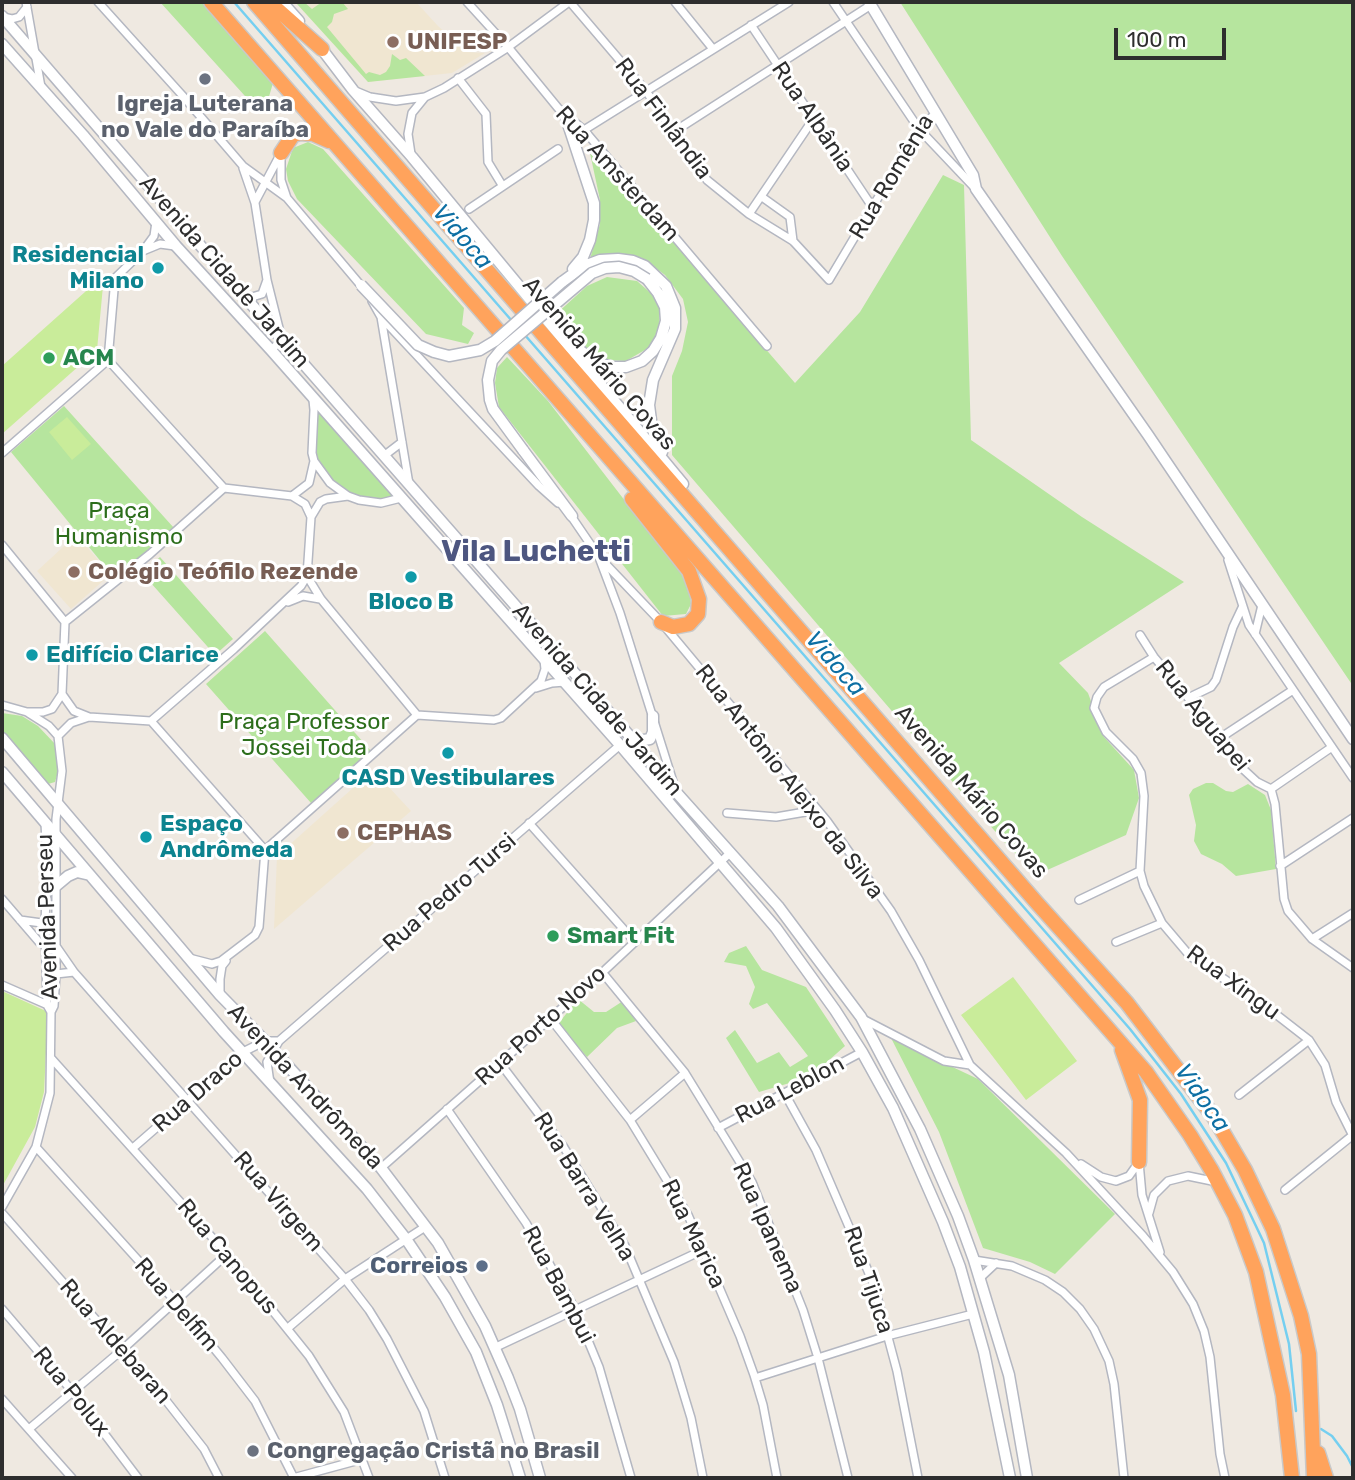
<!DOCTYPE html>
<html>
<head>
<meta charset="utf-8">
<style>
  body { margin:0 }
  #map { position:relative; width:1355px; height:1480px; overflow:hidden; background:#efe9e1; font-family:Rubik,sans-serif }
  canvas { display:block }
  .frame { position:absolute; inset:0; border:4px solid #2e2e2e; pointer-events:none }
  .scale { position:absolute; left:1114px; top:28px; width:112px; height:32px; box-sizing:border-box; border:4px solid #2e2e2e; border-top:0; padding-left:9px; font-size:21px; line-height:24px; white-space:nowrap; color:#2e2e2e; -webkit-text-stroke:5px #fff; paint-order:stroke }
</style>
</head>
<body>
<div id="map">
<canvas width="1355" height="1480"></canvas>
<div class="frame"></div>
<div class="scale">100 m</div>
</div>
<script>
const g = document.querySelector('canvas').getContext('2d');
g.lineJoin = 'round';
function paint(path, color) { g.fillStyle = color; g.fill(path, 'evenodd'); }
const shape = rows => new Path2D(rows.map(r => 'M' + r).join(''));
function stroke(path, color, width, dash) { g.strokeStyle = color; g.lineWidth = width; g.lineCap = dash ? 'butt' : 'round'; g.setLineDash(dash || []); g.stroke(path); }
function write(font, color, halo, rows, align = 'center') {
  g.font = font + ' Rubik,sans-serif'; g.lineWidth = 6; g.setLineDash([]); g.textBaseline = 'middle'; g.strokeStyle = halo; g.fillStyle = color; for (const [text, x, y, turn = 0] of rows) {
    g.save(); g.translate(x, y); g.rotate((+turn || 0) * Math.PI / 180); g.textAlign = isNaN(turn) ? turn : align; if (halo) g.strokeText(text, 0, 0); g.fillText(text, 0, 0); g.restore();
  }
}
paint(shape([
  [295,2,416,2,438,26,467,52,485,53,452,73,368,82],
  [76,535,111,574,71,609,37,571],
  [373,770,411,811,274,929,277,856]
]), '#f0e6d1');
paint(shape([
  [160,2,202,2,273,83,268,100,254,106],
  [301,2,304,2,312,9,322,2,342,2,348,9,334,14,332,22,327,27,366,74,369,72,380,75,386,72,390,66,392,54,400,60,406,58,425,76,368,82,297,4],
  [900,2,1353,2,1353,686,1062,256],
  [308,142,323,149,464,308,462,325,474,333,468,344,426,334,297,199,288,181,286,169,293,148],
  [590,153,643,207,795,383,860,312,943,175,964,185,971,440,1082,517,1184,582,1059,663,1088,693,1104,737,1134,770,1139,798,1126,835,1036,875,1006,844,672,455,672,376,682,351,688,322,683,299,665,275,642,258,614,254,590,259,600,224,600,200],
  [607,277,637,281,653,295,659,308,660,328,650,347,626,361,604,360,588,350,555,315,587,286],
  [507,357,548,401,686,580,690,590,691,604,686,614,663,616,499,407,495,383,497,368],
  [312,399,401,498,368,502,338,490,314,461],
  [64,406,174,528,116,580,11,452],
  [160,557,233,639,215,655,142,573],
  [265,631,371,751,311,803,206,684],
  [2,713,22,716,38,726,56,745,59,769,55,782,48,784,2,730],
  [1206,783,1213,783,1226,791,1233,792,1248,784,1265,795,1271,810,1276,869,1236,876,1222,864,1201,854,1194,841,1196,825,1189,795,1193,789],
  [746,946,762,970,806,987,845,1046,810,1077,759,1092,726,1038,735,1030,757,1063,779,1052,790,1067,808,1056,767,1003,753,1009,749,1004,755,987,746,966,724,962,729,953],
  [578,999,594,1012,606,1012,623,1001,636,1021,617,1028,587,1057,558,1024],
  [891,1038,978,1079,1115,1214,1055,1274,1030,1262,983,1248,939,1132]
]), '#b6e59e');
paint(shape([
  [104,275,97,350,2,434,2,366],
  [67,417,91,444,72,460,49,432],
  [1013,977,1077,1061,1026,1100,961,1015],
  [2,991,48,1012,44,1092,35,1127,2,1187]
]), '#c9ec9a');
stroke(shape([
  [234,2,512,321],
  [524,334,1130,1029,1181,1094,1226,1163,1264,1243,1289,1344,1296,1411],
  [1321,1429,1332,1436,1347,1456,1353,1468]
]), '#75cff0', 2.5);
const minor = shape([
  [26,2,41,87],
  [98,2,182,95,243,166,287,198,363,288],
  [467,2,508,47,558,108,584,130,767,346],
  [570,2,646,91,707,180,749,214,793,241,829,280,919,129,936,113],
  [675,2,713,49],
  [833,2,919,129,974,187],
  [3,17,12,19,19,17,27,7],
  [751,25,873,208],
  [458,78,486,114,488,162,502,185],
  [358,92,370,97,396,101,425,97,444,88,507,48,569,2],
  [584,130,789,2],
  [675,131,871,5],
  [411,154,408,134,412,113,425,97],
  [281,155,281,180,287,198],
  [243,168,255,203,267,280,282,340,271,350],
  [762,197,790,217,793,241],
  [255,202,281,153],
  [469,209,558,149],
  [749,214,814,118],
  [156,222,154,236,143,251,160,244,175,246],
  [244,296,252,297,262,294,267,280],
  [372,301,381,317,539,486,558,503],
  [381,317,409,484],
  [108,360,224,488],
  [313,400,314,410,312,453,314,461,330,483,348,496,359,500,381,503,401,498],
  [2,453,108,360,115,278,143,251],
  [385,455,402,442],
  [292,496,305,504,311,517],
  [569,513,599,557,661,622,827,821,891,911,919,960,970,1065],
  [2,545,65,622],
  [600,560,620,613,675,788],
  [1228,560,1249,625,1353,778],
  [307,576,321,599,417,715],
  [288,602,303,596,320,599],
  [1255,634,1262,605],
  [1140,635,1154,657,1210,723,1243,769,1257,782,1271,789,1275,804,1284,899,1288,911,1312,939,1353,968],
  [1154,657,1104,687,1097,697,1094,708,1106,732,1133,759,1141,773,1144,796,1140,871,1144,886,1162,923,1190,956,1273,1012,1309,1040,1325,1065,1336,1102,1353,1136],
  [536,688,552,683,565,682],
  [62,694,74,711,89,717],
  [1188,698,1211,687,1216,680,1233,627,1242,608],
  [2,705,27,712,49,726,58,736,62,771,56,819,56,974,54,1006,51,1012,50,1093,36,1147,2,1207],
  [27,712,43,712,52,709,62,694,65,622,150,554,224,488,292,496,309,483,314,461],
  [151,721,265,850],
  [58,736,71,723,89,717,151,721,234,649,301,586,307,576,311,517,320,502,326,499,348,496],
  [1220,738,1293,690],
  [1271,789,1332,747],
  [727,813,776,817,817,810],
  [45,822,47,866,45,925,47,1005,51,1012],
  [529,823,635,942],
  [1280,866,1353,818],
  [2,899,39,942,46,946,56,946,74,972],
  [1079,900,1140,871],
  [20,920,56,925],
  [1312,939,1353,913],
  [1116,942,1162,923],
  [189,958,212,964,221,961,255,935,259,927,265,850,417,715,494,720,501,718,541,681,545,669,544,660],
  [602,972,685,1073,752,1182,803,1310,818,1358,848,1478],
  [56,974,74,972,345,1279,369,1310,387,1339,424,1411,445,1478],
  [2,985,50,1006],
  [220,995,220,979,222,966,226,961],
  [550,1018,630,1120,688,1215,740,1336,754,1375,763,1405,777,1478],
  [861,1018,944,1061,970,1065,1066,1153,1143,1236,1173,1272,1193,1304,1204,1331,1210,1357,1220,1454,1225,1478],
  [51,1058,227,1254,309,1356,344,1412,369,1478],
  [500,1063,563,1146,625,1246,674,1362,691,1418,703,1478],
  [270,1083,267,1062,279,1041,620,745],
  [785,1094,816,1150,874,1285,897,1371,918,1478],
  [1239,1095,1309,1040],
  [447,1109,526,1223,575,1309,599,1367,631,1478],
  [630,1120,685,1073],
  [718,1128,862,1052],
  [36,1147,175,1301,222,1358,255,1401,294,1478],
  [133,1148,243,1052,265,1041,279,1041],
  [1139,1162,1142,1195,1160,1252],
  [1081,1164,1101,1177,1116,1181,1129,1176,1139,1162],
  [381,1168,605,970,730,853],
  [1285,1190,1353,1135],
  [2,1213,157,1389,204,1449,219,1478],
  [1149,1213,1154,1195,1168,1181,1188,1176,1217,1182],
  [974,1260,1012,1266,1045,1280,1063,1292,1080,1309,1094,1329,1109,1361,1114,1384,1124,1478],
  [980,1278,996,1263],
  [2,1309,72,1391,138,1478],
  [288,1328,345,1279,425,1227],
  [494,1348,703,1250],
  [755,1378,887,1336,973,1314],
  [2,1399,72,1478],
  [29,1429,123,1349,227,1254],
  [293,1478,363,1459]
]);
const secondary = shape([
  [282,2,299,21],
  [869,2,973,175,976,189,1148,435,1353,739],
  [2,16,244,296,635,742,676,792,778,906,861,1017,920,1129,958,1216,974,1260,1009,1375,1027,1478],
  [2,44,83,135,176,246,271,350,620,745,776,928,835,1010,862,1052,893,1108,943,1222,960,1267,984,1352,1010,1478],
  [318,44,353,90,412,157,683,484],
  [565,115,594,203,594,220,590,240,583,257,573,269],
  [562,282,584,266,600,260,618,259,633,261,645,266,666,286,675,308,675,329,653,380,649,405,652,428,662,452],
  [573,345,595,362,613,367,626,367,642,361,653,351,661,338,666,321,665,307,658,293,647,279],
  [523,450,572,516],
  [2,738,220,995,265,1041,381,1168,438,1243,485,1326,508,1378,520,1409,540,1478],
  [631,742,650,739,653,732,653,716],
  [2,772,224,1032,367,1189,406,1239,445,1297,476,1352,497,1405,520,1478],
  [56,886,68,876,77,872,90,875]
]);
const motorway = shape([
  [211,2,1146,1072,1190,1135,1212,1171,1235,1215,1256,1272,1283,1395,1292,1478],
  [254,2,1037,903,1127,1003,1214,1117,1245,1170,1273,1229,1301,1316,1309,1354,1314,1478],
  [269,2,322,49],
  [281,153,293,135,300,133,313,134,329,141],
  [632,499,689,571,699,599,698,614,689,624,673,627,661,622],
  [1122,1050,1140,1100,1139,1162],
  [1318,1453,1326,1478]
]);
stroke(minor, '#b4b7c1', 10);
stroke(secondary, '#b4b7c1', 13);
stroke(motorway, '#c9c9c9', 17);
stroke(minor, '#fff', 7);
stroke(secondary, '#fff', 10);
stroke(motorway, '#ffa35c', 14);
const secondaryBridge = shape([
  [361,285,418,345,434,352,449,356,480,350,495,341,562,282],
  [523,450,493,409,490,400,488,380,492,361,501,350,592,273,605,268,619,267,634,271,647,279]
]);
stroke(secondaryBridge, '#b4b7c1', 13, []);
stroke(secondaryBridge, '#fff', 10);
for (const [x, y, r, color] of [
  [393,42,7,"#8d6e63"],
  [205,79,7,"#6b7280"],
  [158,268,7,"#0f9aa8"],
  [49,358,7,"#2e9e5b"],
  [74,572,7,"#8d6e63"],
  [411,577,7,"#0f9aa8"],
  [32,655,7,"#0f9aa8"],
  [448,753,7,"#0f9aa8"],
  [343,833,7,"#8d6e63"],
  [146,837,7,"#0f9aa8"],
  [553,936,7,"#2e9e5b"],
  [482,1266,7,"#5c6f8a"],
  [253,1451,7,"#6b7280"]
]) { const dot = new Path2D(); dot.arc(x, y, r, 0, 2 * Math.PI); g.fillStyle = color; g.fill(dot); stroke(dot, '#fff', 2.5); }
write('bold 23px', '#785e54', '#fff', [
  ["UNIFESP",407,42],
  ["Colégio Teófilo Rezende",88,572],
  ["CEPHAS",357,833]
], 'left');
write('bold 23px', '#5b616d', '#fff', [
  ["Igreja Luterana",205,104],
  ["no Vale do Paraíba",205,130],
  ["Congregação Cristã no Brasil",267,1451,"left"]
]);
write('23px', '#2e2e2e', '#fff', [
  ["Rua Albânia",812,117,56],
  ["Rua Finlândia",663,119,53],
  ["Rua Amsterdam",617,174,48],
  ["Rua Romênia",892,177,-59],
  ["Avenida Cidade Jardim",224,272,49],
  ["Avenida Mário Covas",599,364,49],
  ["Avenida Cidade Jardim",597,700,49],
  ["Rua Aguapei",1202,716,51],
  ["Rua Antônio Aleixo da Silva",789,782,52],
  ["Avenida Mário Covas",971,792,49],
  ["Rua Pedro Tursi",450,893,-41],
  ["Avenida Perseu",48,917,-92],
  ["Rua Xingu",1233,983,36],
  ["Rua Porto Novo",541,1026,-42],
  ["Avenida Andrômeda",305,1087,47],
  ["Rua Leblon",790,1090,-28],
  ["Rua Draco",198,1092,-41],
  ["Rua Barra Velha",584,1187,58],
  ["Rua Virgem",278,1202,49],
  ["Rua Ipanema",767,1228,66],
  ["Rua Marica",693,1234,64],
  ["Rua Canopus",227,1257,50],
  ["Rua Tijuca",868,1280,71],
  ["Rua Bambui",558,1285,62],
  ["Rua Delfim",176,1305,49],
  ["Rua Aldebaran",115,1342,49],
  ["Rua Polux",71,1392,51]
]);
write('bold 23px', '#0d838f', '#fff', [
  ["Residencial",144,255,"right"],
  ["Milano",144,281,"right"],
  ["Bloco B",411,602],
  ["Edifício Clarice",46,655,"left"],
  ["CASD Vestibulares",448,778],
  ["Espaço",160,824,"left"],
  ["Andrômeda",160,850,"left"]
]);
write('bold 23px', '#27864d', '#fff', [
  ["ACM",63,358],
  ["Smart Fit",567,936]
], 'left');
write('23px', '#2c6e1b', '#fff', [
  ["Praça",119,511],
  ["Humanismo",119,537],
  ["Praça Professor",304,722],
  ["Jossei Toda",304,748]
]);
write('bold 23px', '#4e5e75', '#fff', [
  ["Correios",468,1266]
], 'right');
write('italic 24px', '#0d6fa3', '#fff', [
  ["Vidoca",462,237,49],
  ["Vidoca",835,664,49],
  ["Vidoca",1202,1098,55]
]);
write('bold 30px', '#4d5680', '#fff', [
  ["Vila Luchetti",536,552]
]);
</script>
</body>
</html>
